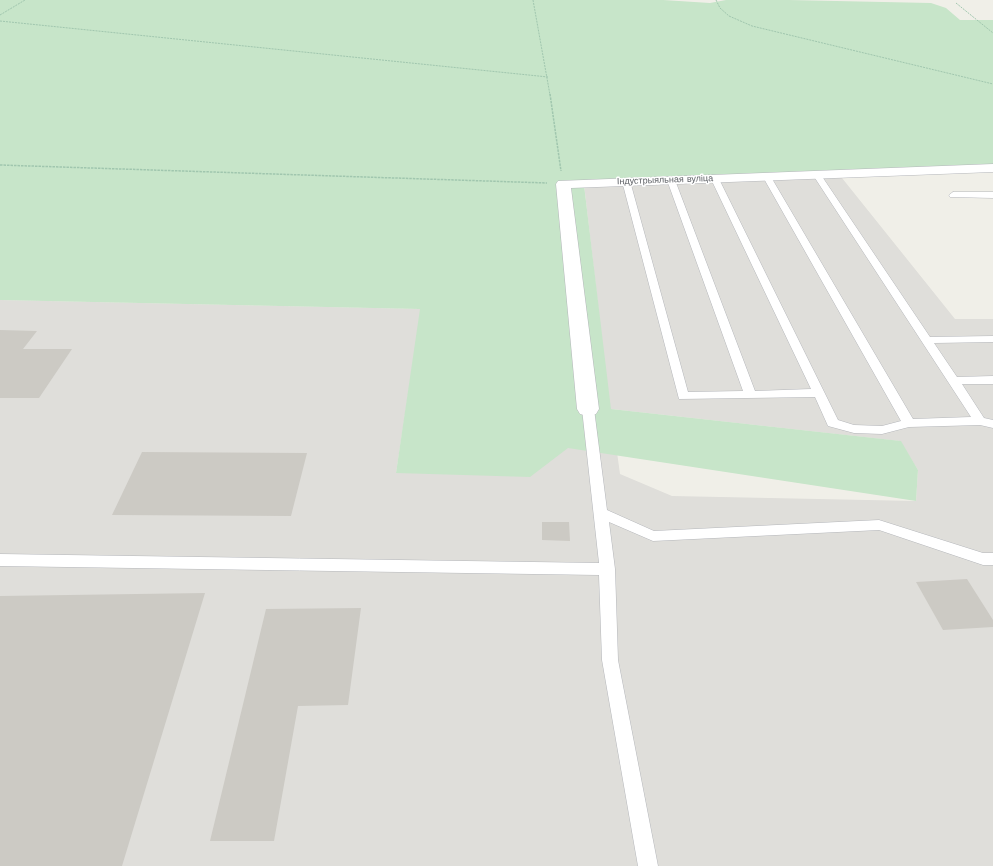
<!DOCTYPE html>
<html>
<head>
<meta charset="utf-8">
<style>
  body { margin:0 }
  canvas { display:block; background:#f0efe8 }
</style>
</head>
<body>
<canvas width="993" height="866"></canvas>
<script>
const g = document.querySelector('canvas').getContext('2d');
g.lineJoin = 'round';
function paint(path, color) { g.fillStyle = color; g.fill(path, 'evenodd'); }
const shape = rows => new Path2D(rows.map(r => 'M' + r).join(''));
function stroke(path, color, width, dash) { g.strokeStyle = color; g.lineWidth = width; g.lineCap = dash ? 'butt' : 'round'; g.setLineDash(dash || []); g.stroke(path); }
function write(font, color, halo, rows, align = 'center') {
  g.font = font + ' "Work Sans",sans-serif'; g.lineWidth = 3; g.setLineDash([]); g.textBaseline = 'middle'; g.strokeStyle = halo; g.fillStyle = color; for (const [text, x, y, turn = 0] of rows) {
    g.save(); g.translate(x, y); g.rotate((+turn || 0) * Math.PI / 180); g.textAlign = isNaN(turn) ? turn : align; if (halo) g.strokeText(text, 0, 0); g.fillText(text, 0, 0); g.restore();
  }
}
paint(shape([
  [838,173,955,319,993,319,993,866,0,866,0,300,421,309,396,473,610,409,584,184],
  [611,409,900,441,918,470,916,501,672,496,620,474]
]), '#dfdeda');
paint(shape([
  [0,0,663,0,710,3,726,0,788,0,931,3,946,8,960,20,993,20,993,168,584,185,611,409,901,441,918,470,916,501,568,448,530,477,396,473,420,309,0,300]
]), '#c7e5c9');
paint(shape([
  [0,330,37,331,23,349,72,349,39,398,0,398],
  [142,452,307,453,291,516,112,515],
  [542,522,569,522,570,541,542,540],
  [967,579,993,620,993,627,943,630,916,582],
  [205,593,122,866,0,866,0,596],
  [361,608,348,705,298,706,274,841,210,841,266,609]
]), '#cccac4');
const service = shape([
  [817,172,821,175,930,337,993,336,993,342,934,343,957,377,993,376,993,384,962,384,984,418,993,420,993,428,980,425,909,427,882,434,854,433,828,426,815,397,679,399,622,181,626,178,630,181,688,392,743,391,667,180,671,177,675,180,755,391,811,389,711,179,715,176,719,179,838,420,854,425,882,426,901,421,763,177,767,174,771,177,913,419,971,417,813,175,817,172],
  [953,192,993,192,993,198,950,197,949,195,953,192],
  [588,405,592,406,594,409,607,510,654,531,879,520,983,553,993,553,993,565,983,565,879,530,653,541,609,522,615,569,618,660,658,866,638,866,602,660,599,575,0,566,0,554,599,563,582,409,584,406,588,405]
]);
const minor = shape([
  [993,164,993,172,571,188,599,409,596,414,588,416,580,414,577,409,556,184,558,181,993,164]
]);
stroke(service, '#b5b7bb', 1);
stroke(minor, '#b5b7bb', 1);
stroke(shape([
  [533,0,550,95],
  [716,0,720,8,729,16,752,26,993,84],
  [956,3,993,33],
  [0,15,25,0],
  [0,21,548,77]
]), '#a0c6ae', 1, [2, 1]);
stroke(shape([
  [550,94,561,171],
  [0,165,547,183]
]), '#a0c6ae', 1.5, [2.5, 1]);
paint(service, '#fff');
paint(minor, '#fff');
write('9px', '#5f6267', '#fff', [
  ["Індустрыяльная вуліца",665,180,-2]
]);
</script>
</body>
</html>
